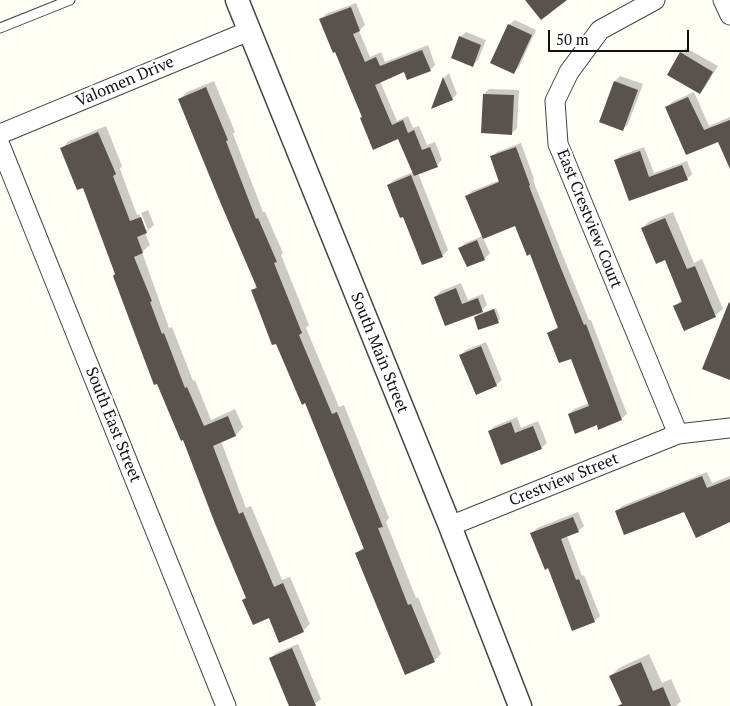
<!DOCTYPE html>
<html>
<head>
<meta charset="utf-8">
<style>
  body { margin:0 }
  #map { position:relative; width:730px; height:706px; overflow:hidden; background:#fffef4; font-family:"PT Serif",serif }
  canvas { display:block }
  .scale { position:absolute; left:548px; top:30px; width:141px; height:22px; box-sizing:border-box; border:2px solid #101010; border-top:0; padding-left:6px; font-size:15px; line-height:18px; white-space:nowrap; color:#101010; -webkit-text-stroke:4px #fff; paint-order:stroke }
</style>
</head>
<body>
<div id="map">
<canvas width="730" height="706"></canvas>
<div class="scale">50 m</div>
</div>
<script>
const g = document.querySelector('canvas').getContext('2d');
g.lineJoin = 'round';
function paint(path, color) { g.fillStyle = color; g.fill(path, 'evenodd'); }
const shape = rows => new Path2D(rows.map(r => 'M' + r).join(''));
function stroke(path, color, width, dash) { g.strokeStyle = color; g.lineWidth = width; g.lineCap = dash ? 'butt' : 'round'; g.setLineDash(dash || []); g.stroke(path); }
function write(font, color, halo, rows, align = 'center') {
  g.font = font + ' "PT Serif",serif'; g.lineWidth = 5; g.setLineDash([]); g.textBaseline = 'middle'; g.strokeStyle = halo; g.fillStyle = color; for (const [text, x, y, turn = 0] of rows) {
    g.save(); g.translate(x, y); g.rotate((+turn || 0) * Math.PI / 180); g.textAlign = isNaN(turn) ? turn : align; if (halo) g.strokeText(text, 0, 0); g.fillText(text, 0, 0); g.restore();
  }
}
paint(shape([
  [356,3,365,25,359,31,370,57,381,52,385,62,428,45,435,65,430,70,405,71,380,81,397,121,408,116,413,128,419,126,427,145,435,142,442,160,437,165,418,173,448,250,443,255,423,264,403,215,388,185,394,180,413,172,399,138,364,116,321,19,326,14],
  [515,20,536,30,519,67,513,73,509,25],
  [466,32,486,40,478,60,473,65,460,37],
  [686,48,718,66,705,87,700,93,681,53],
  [449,73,457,94,452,99,433,107,444,78],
  [620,76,643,84,628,124,623,129,615,81],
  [214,81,235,132,233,134,263,212,265,212,283,253,281,255,309,325,306,328,339,407,344,405,389,518,386,522,416,598,418,597,441,654,434,661,357,553,364,546,306,401,252,291,257,285,180,99,187,92],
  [489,89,519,90,517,128,512,133,484,94],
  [694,92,709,126,730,117,730,168,719,141,667,107,672,102],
  [106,126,122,166,120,169,137,215,139,214,145,230,148,230,141,213,148,210,154,225,145,233,150,245,142,252,169,328,172,327,193,381,195,380,211,420,235,409,243,427,236,435,221,441,246,508,251,506,282,580,290,577,310,624,303,631,270,617,244,600,247,597,116,274,84,186,62,148,69,141],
  [521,143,534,179,533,180,565,261,589,320,591,320,627,414,621,419,597,424,569,414,574,409,589,403,572,357,549,333,559,326,531,253,516,224,483,238,490,253,485,258,467,266,460,248,465,243,483,236,467,196,472,191,500,180,492,157,497,152],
  [644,147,654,173,687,161,692,174,687,179,630,199,616,161,620,156],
  [673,212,694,263,702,259,723,309,715,316,675,306,682,299,666,258,642,228,650,221],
  [461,283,468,300,483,294,487,305,478,314,496,308,500,319,498,321,475,317,481,311,435,297,441,291],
  [486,342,502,380,496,385,461,355,466,350],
  [517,417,521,428,538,421,547,443,541,448,489,431,495,426],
  [707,472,712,483,730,476,730,520,685,511,616,511,622,506],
  [578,512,584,526,578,531,567,536,582,576,584,575,600,616,594,621,549,567,532,533,537,528],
  [298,644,321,699,312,706,291,706,271,658,276,653],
  [649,654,662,683,671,679,681,701,676,706,624,706,611,676,619,668]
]), '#0003');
paint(shape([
  [525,0,567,0,541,20],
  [351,7,360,31,353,34,365,62,376,57,380,66,422,50,431,71,407,80,404,72,375,85,392,125,403,120,408,133,414,130,422,150,430,147,438,167,414,176,398,139,373,150,360,118,362,117,335,52,333,53,319,19],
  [508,24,532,35,514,74,490,63],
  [459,36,481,45,473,67,451,58],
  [680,52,713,72,700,94,667,75],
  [443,77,453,100,431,109],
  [614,81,638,90,623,131,599,122],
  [206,87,228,140,226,141,256,219,258,218,277,262,274,263,302,333,299,335,332,414,337,412,383,527,378,528,408,605,411,604,435,662,405,675,355,553,364,549,305,403,302,405,276,344,272,345,251,290,257,288,221,204,178,99],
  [483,94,514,95,512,135,481,133],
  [688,97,704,130,730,120,730,169,718,142,686,155,665,107],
  [98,132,116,174,113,176,130,221,141,217,147,233,137,237,143,253,134,257,152,301,150,302,162,334,164,333,185,388,187,387,204,426,228,416,236,436,213,446,239,514,243,512,274,587,283,583,304,632,279,643,269,618,253,625,242,600,246,598,214,521,183,440,181,441,157,384,154,385,113,276,115,274,83,188,77,190,60,148],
  [516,147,530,185,529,186,560,266,584,325,586,324,622,420,598,430,597,425,575,434,568,414,589,406,571,359,559,363,547,333,558,328,530,254,527,256,515,226,483,239,465,196,499,182,490,156],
  [640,151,649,177,682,165,688,180,629,201,614,160],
  [411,175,443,257,422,265,403,217,400,218,387,185],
  [665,218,687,269,695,266,716,317,684,331,673,306,682,302,665,260,656,264,641,228],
  [477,240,485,260,467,267,458,248],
  [456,288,462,304,478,298,483,312,445,326,434,297],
  [729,302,730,303,730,380,702,369],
  [494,309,499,323,478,330,474,317],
  [481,346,497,386,476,395,459,355],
  [511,422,515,433,533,426,542,449,501,465,488,431],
  [702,476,707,488,730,479,730,522,696,538,684,512,624,535,615,511],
  [573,517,579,532,561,539,576,580,579,579,595,622,572,631,548,568,545,570,530,533],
  [292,648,316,706,289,706,269,658],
  [641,662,653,691,663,687,671,706,617,706,622,704,609,676]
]), '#5a524c');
const service = shape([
  [0,28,70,0]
]);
const minor = shape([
  [655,0,600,30,569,72,555,101,558,144,678,434],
  [723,0,730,15],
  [0,134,249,31],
  [0,145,226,706],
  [450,526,678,434,730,428]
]);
const tertiary = shape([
  [237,0,450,526,520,706]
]);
stroke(service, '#434343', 11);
stroke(minor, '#434343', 21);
stroke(tertiary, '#434343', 25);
stroke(service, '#fff', 9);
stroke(minor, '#fff', 19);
stroke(tertiary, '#fff', 22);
write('16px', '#101010', '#fff', [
  ["Valomen Drive",125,82,-23],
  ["East Crestview Court",589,219,68],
  ["South Main Street",379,353,68],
  ["South East Street",113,425,68],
  ["Crestview Street",564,480,-22]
]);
</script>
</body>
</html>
